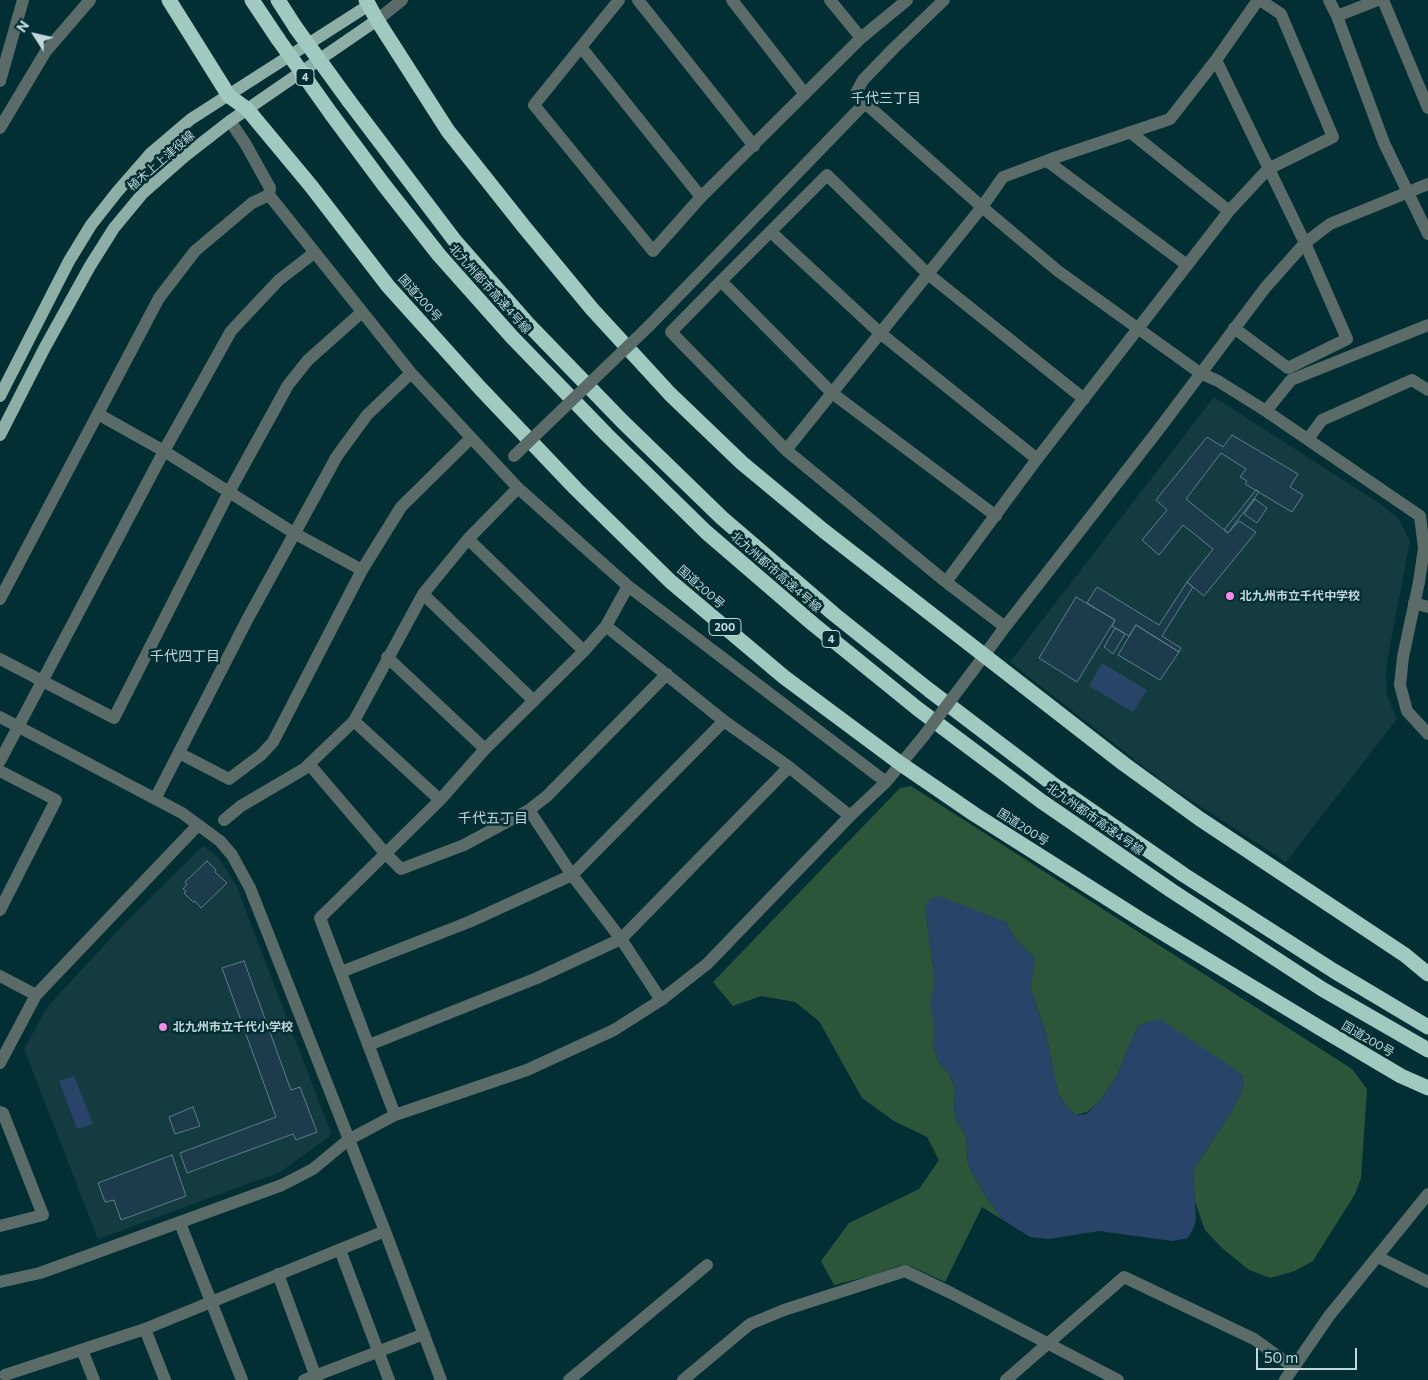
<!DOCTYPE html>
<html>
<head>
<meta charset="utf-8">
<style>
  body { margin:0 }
  #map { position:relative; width:1428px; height:1380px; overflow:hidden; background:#022f33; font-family:Commissioner,sans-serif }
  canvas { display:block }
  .north { position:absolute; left:10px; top:10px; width:50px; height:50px; -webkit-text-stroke:4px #022f33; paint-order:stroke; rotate:305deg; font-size:14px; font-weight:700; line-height:20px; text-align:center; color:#c3d8db }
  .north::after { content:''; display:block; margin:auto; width:18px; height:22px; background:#c3d8db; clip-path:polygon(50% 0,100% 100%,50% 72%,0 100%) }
  .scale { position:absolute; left:1256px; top:1348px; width:101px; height:22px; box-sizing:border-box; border:2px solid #c3d8db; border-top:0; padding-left:6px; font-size:15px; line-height:18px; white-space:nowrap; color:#c3d8db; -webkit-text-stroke:4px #022f33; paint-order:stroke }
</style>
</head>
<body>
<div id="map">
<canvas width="1428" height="1380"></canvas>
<div class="north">N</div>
<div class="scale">50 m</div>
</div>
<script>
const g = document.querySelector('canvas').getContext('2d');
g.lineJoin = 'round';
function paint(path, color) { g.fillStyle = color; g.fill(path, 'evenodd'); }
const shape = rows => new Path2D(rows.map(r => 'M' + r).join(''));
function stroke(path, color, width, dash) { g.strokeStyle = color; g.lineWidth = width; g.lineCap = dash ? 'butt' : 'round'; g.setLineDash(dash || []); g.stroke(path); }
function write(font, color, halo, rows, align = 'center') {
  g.font = font + ' Commissioner,"Noto Sans JP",sans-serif'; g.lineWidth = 5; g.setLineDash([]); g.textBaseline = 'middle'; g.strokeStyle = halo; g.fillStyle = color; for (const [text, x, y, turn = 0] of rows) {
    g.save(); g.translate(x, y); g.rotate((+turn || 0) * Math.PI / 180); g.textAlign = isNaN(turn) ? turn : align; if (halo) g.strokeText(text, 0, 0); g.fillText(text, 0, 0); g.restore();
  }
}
paint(shape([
  [1214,397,1379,503,1399,519,1410,541,1389,651,1386,672,1387,695,1397,719,1286,862,1166,784,1010,662],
  [203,846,219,858,236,885,331,1133,329,1137,280,1172,98,1239,24,1049,48,1006,126,922]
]), '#143c40');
paint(shape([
  [911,786,1352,1069,1367,1089,1361,1178,1355,1194,1313,1261,1295,1271,1270,1278,1249,1270,1222,1248,1205,1230,1195,1202,1193,1170,1231,1112,1242,1091,1243,1077,1238,1072,1160,1020,1148,1022,1138,1026,1116,1077,1099,1102,1087,1112,1076,1115,1067,1107,1058,1094,1046,1034,1030,987,1035,959,1014,937,1006,922,925,907,935,980,931,1005,935,1025,933,1044,938,1061,949,1073,955,1088,954,1109,956,1120,966,1136,968,1164,983,1192,1003,1220,982,1207,945,1282,910,1266,902,1265,870,1276,834,1285,821,1261,849,1223,919,1189,939,1160,927,1137,894,1121,862,1098,819,1021,795,1002,761,996,733,1006,713,982,900,788]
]), '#2c563a');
paint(shape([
  [1102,663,1147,690,1133,712,1089,686],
  [939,896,1006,922,1014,937,1035,959,1030,987,1046,1034,1058,1094,1067,1107,1076,1115,1086,1114,1099,1102,1116,1077,1138,1026,1148,1022,1160,1019,1239,1072,1243,1078,1242,1091,1231,1112,1193,1170,1196,1219,1194,1227,1188,1238,1172,1241,1099,1231,1049,1239,1030,1237,1003,1220,983,1192,968,1164,966,1136,956,1120,954,1109,955,1088,949,1073,938,1061,933,1044,935,1025,930,1005,935,980,925,907,930,899],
  [74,1076,93,1124,77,1129,59,1081]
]), '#284468');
const building = shape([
  [1232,435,1298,474,1290,487,1303,495,1292,512,1245,484,1247,481,1240,477,1246,469,1221,453,1186,499,1228,533,1239,521,1256,532,1204,596,1187,582,1213,549,1183,525,1159,555,1142,540,1167,510,1156,500,1207,437,1223,447,1232,435],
  [1256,490,1259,492,1228,533,1224,530,1256,490],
  [1255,499,1267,508,1257,523,1244,514,1255,499],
  [1187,582,1193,587,1162,636,1181,648,1179,652,1136,625,1129,636,1112,626,1115,620,1087,603,1097,587,1159,625,1187,582],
  [1076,597,1115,620,1077,682,1039,658,1076,597],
  [1136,625,1179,652,1160,680,1118,655,1136,625],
  [1115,628,1125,634,1113,654,1104,647,1115,628],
  [207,861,216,870,215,872,227,883,201,908,195,901,193,902,184,893,186,891,183,889,187,884,185,882,207,861],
  [244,961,291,1090,300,1087,317,1132,296,1140,293,1134,187,1173,180,1153,276,1117,222,968,244,961],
  [193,1107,200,1126,175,1134,169,1117,193,1107],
  [172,1155,186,1196,121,1220,114,1200,105,1202,98,1183,172,1155]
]);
paint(building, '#1c3c4b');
stroke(building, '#5b7d8d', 1);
stroke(shape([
  [619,0,534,105,653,251,701,197,861,38,907,0],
  [638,0,754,146],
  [732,0,805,94],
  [830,0,861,38],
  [944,0,894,48,863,80,856,93,865,103,982,207,1058,271,1200,373,1218,381,1266,411,1420,516,1424,548,1419,582,1403,657,1400,685,1407,711,1428,734],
  [1329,0,1337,16,1384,143,1428,234],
  [1383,0,1428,108],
  [1337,16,1378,0],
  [377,20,402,0],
  [581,47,701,197],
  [1216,60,1305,243,1347,339,1288,368,1234,328],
  [0,81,23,0],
  [230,121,245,143,270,188,269,195],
  [0,128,46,51,90,0],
  [1130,132,1229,211],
  [1047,161,1187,265],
  [269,195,411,373,518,488,628,586,886,782],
  [771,232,880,333,1037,459],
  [721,281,671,332,786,450],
  [649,326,865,103],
  [1266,411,1291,380,1428,325],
  [98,414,164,451,294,533,362,570],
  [1308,439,1322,420,1412,380,1428,390],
  [996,516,832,393,721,281,827,175,928,274,1084,399],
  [468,539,584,651],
  [946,582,1037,459,1229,211,1268,169,1333,137,1281,14,1260,0],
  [423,594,534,701],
  [0,599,159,298,195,251,252,203,269,195],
  [1414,603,1428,607],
  [606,626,724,721,789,767,850,816],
  [1005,627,946,582,786,450,982,207,1003,177,1051,159,1170,119,1216,60,1258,0],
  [387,657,485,749],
  [0,659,114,718,229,492,288,385,308,360,362,312],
  [972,672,1005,627,1159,429,1265,288,1305,243,1330,224,1428,184],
  [0,717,182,813,220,841,232,855,250,888,385,1231,441,1380],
  [354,721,440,800],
  [179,753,229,779,261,755,273,742,362,570,401,507,471,438],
  [0,761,164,451,231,331,279,280,314,253],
  [309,764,385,853,401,869,464,845,529,810,547,796,667,674],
  [0,771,56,800,0,910],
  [155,799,247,620,337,456,367,415,411,373],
  [529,810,572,875,621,939,661,1000],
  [224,820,241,806,304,769,354,721,423,594,468,539,518,488],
  [341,972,469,922,572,875,724,721],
  [0,976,36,995],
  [369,1045,537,978,621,939,789,767],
  [0,1063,36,995,198,825],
  [0,1112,3,1113,43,1215,0,1226],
  [395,1115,320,918,440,800,485,749,584,651,606,626,628,586],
  [180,1223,242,1380],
  [340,1250,389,1380],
  [1378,1257,1428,1282],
  [278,1274,317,1380],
  [0,1282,40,1273,282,1185,313,1169,348,1140,395,1115,527,1070,614,1030,661,1000,707,964,850,816,886,782,923,737],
  [145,1329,165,1380],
  [82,1350,94,1380],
  [5,1375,145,1329,385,1231],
  [304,1380,424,1334],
  [569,1380,707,1265],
  [683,1380,750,1324,784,1310,905,1271,951,1293,1118,1380],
  [1006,1380,1124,1277,1254,1339,1293,1367],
  [1285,1380,1329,1316,1428,1194]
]), '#5b6b67', 12);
stroke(shape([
  [0,396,69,261,91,225,117,192,151,153,191,119,369,5],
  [0,435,44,349,90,266,114,228,143,193,185,156,230,121,377,20]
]), '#8dafa6', 12);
stroke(shape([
  [169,0,229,96,247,109,311,186,388,286,480,388,576,489,670,581,784,677,901,764,974,814,1143,921,1320,1028,1401,1076,1428,1088],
  [252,0,278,39],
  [278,0,296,28],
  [366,0,377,20,448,131,525,228,592,309,670,394,742,463,824,531,1124,764,1200,819,1405,955,1428,974],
  [349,101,455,241,528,324,623,422,722,518,835,615,929,690,1054,785,1184,875,1334,971,1428,1027],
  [332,115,384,185,439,255,512,337,607,435,706,532,813,624,918,709,1041,801,1172,891,1322,989,1428,1050]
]), '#a0c9bf', 15);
stroke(shape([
  [514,456,649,326],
  [923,737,972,672]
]), '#5b6b67', 12);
stroke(shape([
  [296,28,349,101],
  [278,39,332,115]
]), '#a0c9bf', 15);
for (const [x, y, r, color] of [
  [1230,596,5,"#f888e9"],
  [163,1027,5,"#f888e9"]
]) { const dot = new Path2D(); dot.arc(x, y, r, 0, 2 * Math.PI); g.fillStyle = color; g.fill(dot); stroke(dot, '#022f33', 2); }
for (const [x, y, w] of [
  [305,77,18],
  [725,627,32],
  [831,639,18]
]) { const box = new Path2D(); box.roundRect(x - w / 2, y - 8.5, w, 17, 4); g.fillStyle = '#022f33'; g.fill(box); stroke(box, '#c3d8db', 1); }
write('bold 11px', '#c3d8db', null, [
  ["4",305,77],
  ["200",725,627],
  ["4",831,639]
]);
write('12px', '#c3d8db', '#022f33', [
  ["植木上上津役線",161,161,-41],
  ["北九州都市高速4号線",490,289,48],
  ["国道200号",420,298,48],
  ["北九州都市高速4号線",776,572,41],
  ["国道200号",701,587,41],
  ["北九州都市高速4号線",1095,819,35],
  ["国道200号",1023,827,32],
  ["国道200号",1368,1039,30]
]);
write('bold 12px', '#c3d8db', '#022f33', [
  ["北九州市立千代中学校",1240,596],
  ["北九州市立千代小学校",173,1027]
], 'left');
write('14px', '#c3d8db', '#022f33', [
  ["千代三丁目",886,98],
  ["千代四丁目",185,656],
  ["千代五丁目",493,818]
]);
</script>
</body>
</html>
